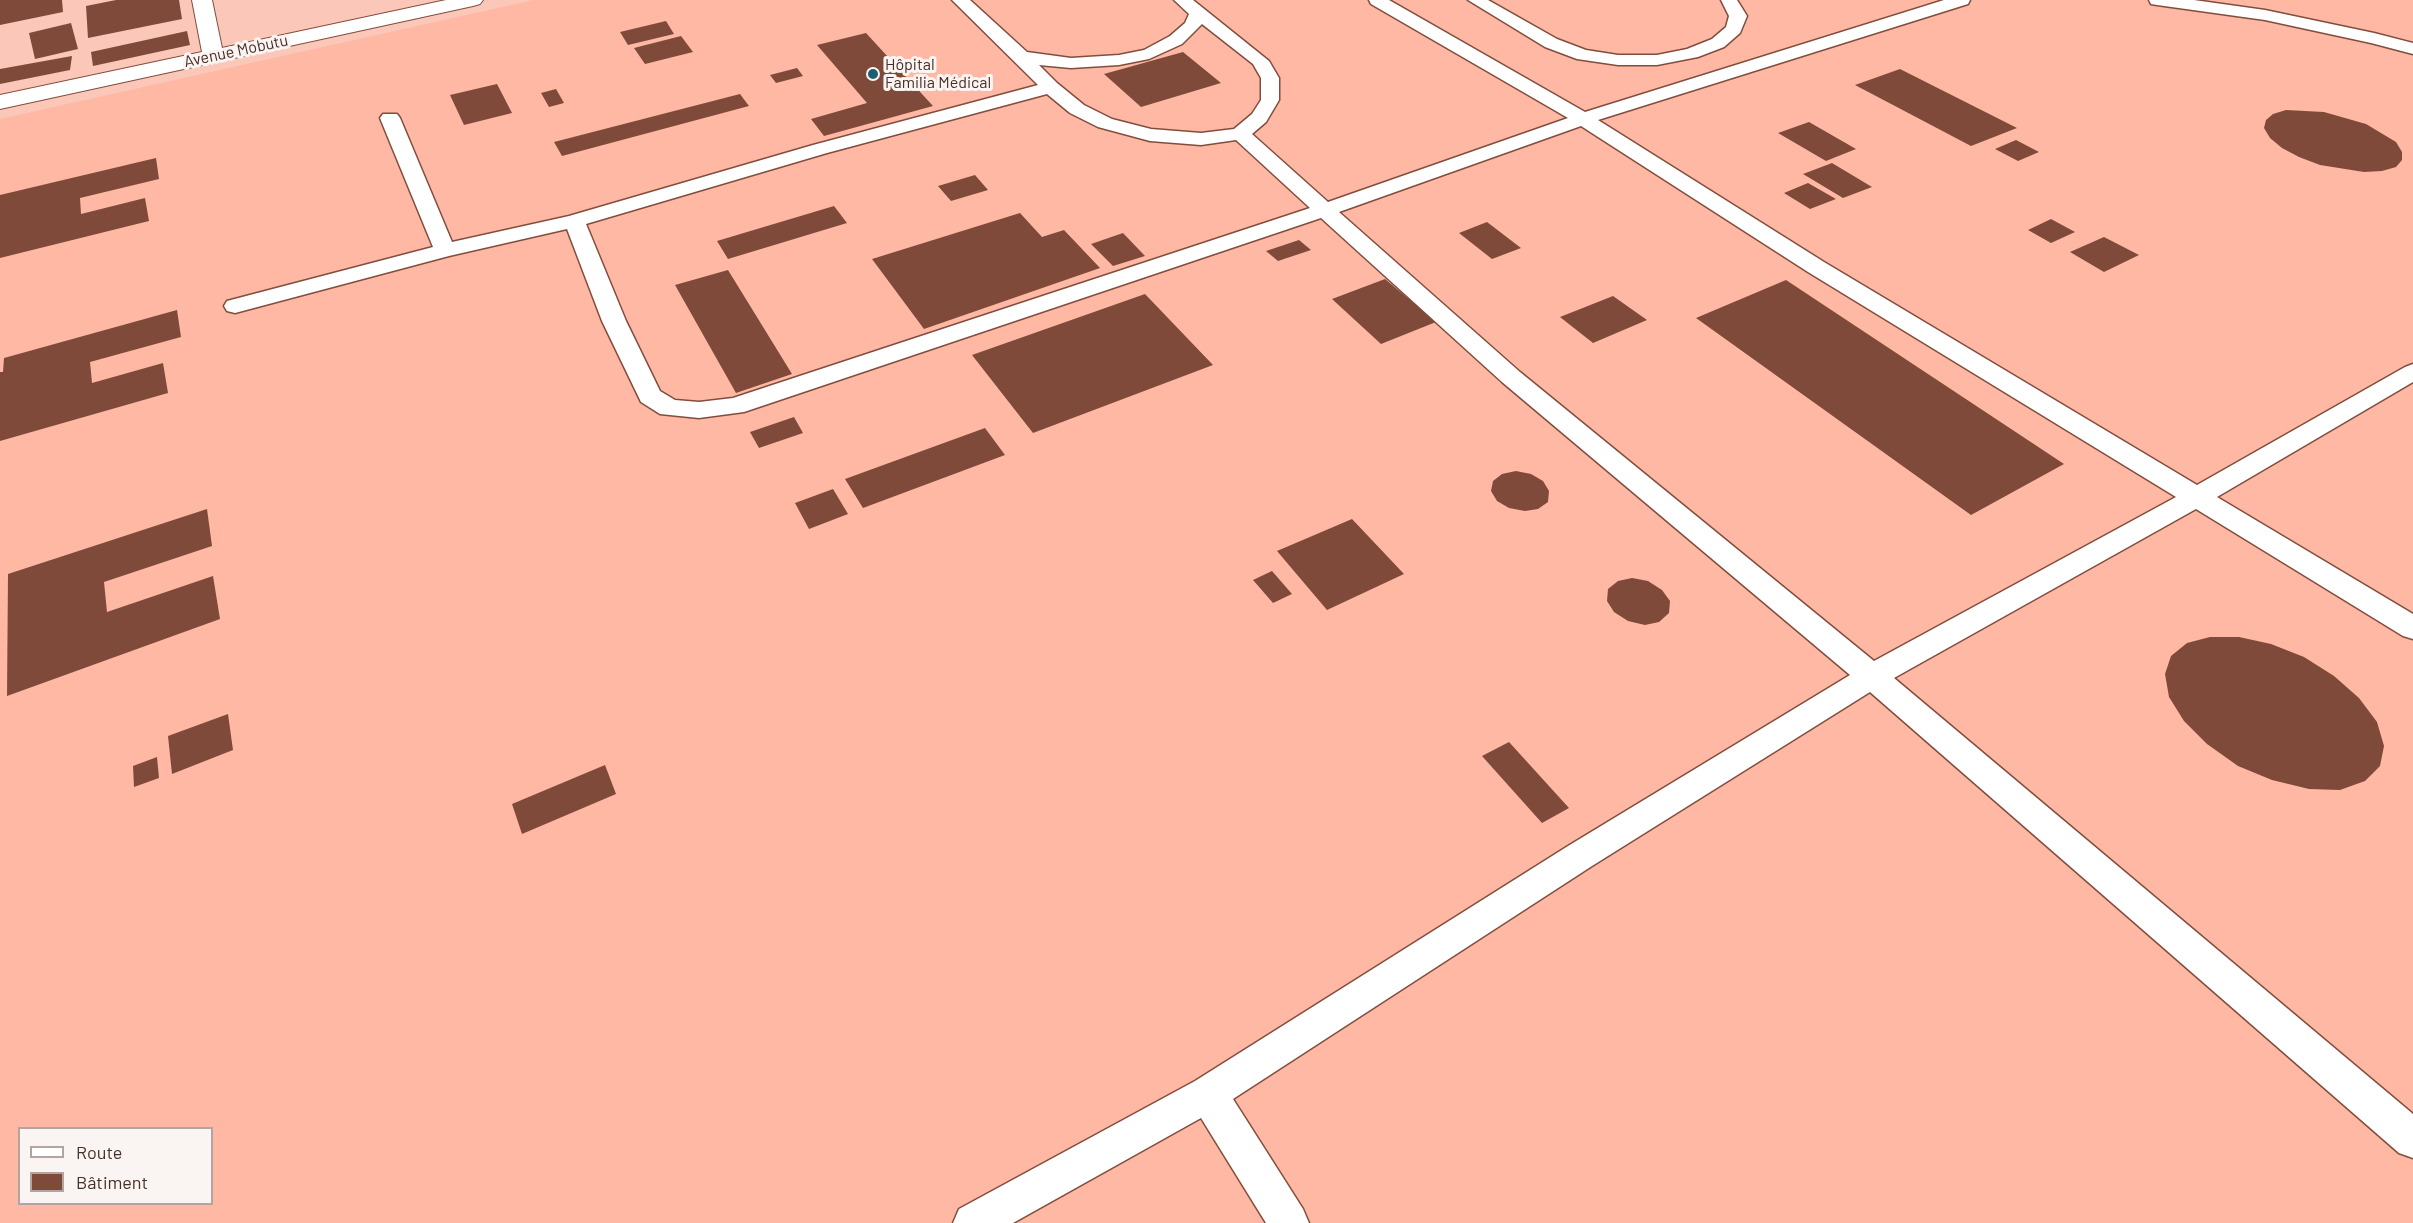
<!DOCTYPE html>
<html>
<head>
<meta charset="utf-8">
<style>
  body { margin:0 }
  #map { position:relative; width:2413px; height:1223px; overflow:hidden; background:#fac7b8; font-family:Barlow,sans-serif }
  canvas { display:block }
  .legend { position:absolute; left:18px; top:1127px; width:195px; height:78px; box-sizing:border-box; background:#faf4f2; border:2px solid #b2a5a1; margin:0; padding:8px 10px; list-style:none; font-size:18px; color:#472f27 }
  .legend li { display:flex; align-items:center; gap:12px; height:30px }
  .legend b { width:30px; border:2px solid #b2a5a1 }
</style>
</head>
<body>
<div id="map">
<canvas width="2413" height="1223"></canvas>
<ul class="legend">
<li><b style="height:8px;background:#fff"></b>Route</li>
<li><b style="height:16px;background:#7f4a39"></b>Bâtiment</li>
</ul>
</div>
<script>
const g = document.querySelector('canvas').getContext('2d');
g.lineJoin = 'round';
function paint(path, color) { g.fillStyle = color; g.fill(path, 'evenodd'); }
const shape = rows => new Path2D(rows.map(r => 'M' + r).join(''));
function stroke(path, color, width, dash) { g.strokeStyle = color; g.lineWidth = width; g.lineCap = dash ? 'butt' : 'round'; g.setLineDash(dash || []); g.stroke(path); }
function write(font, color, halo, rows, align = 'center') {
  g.font = font + ' Barlow,sans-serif'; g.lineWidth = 6; g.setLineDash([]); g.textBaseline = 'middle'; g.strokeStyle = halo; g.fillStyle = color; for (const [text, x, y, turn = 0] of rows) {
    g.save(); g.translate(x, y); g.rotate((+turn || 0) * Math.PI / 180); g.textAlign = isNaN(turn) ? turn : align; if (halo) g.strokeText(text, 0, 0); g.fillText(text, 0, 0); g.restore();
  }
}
paint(shape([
  [534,0,2413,0,2413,1223,0,1223,0,119],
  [20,1128,212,1128,212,1204,20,1204]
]), '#feb8a3');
paint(shape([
  [0,0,62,0,63,12,0,25],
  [116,0,179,0,182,19,88,38,86,6],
  [666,21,674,34,628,45,620,32],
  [71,23,78,49,35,59,29,33],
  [187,31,190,45,93,66,91,52],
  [866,33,933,106,824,136,811,119,867,103,817,45],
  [681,36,693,52,645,64,634,48],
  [1183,52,1221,83,1141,107,1104,74],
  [72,56,70,70,0,84,0,69],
  [797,68,803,76,776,83,770,75],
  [1900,69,2017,128,1971,146,1855,85],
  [497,84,512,113,464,125,450,95],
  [556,89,564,103,549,107,541,93],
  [740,94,749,106,562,156,554,142],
  [2286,110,2324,112,2366,124,2396,142,2402,152,2402,160,2396,167,2382,171,2364,172,2320,165,2299,157,2282,148,2270,138,2264,128,2266,120,2273,114],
  [1809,122,1856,149,1826,161,1778,133],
  [2016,140,2039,152,2018,161,1995,149],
  [156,158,159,179,80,198,81,214,145,198,149,221,0,258,0,195],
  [1832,163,1872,187,1843,198,1803,174],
  [975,175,988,190,951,201,938,186],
  [1808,183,1836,199,1810,209,1784,193],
  [834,206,847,223,728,259,717,241],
  [1020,213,1042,237,1064,230,1100,268,924,329,872,259],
  [2051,219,2075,232,2051,243,2028,230],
  [1487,222,1521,248,1492,259,1459,233],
  [1123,233,1145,256,1113,266,1091,244],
  [2104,237,2139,255,2104,272,2070,252],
  [1299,240,1311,250,1278,261,1266,251],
  [728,270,792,374,736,393,675,285],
  [1385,279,1436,322,1381,344,1332,299],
  [1786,280,2064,464,1971,515,1696,318],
  [1145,294,1213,365,1033,433,972,355],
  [1613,296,1647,320,1593,343,1560,317],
  [177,310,181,337,90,362,92,383,163,363,168,393,0,441,0,372,3,372,4,358],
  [794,417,803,433,759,448,750,432],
  [985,428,1005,455,863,508,845,479],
  [1516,471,1531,474,1543,481,1549,491,1548,502,1538,509,1525,511,1509,508,1497,501,1491,491,1493,481,1502,474],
  [833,489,848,514,809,529,795,503],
  [207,509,212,546,104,582,107,612,213,576,220,619,7,696,8,574],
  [1352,519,1404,574,1327,610,1277,551],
  [1272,571,1292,594,1273,603,1253,580],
  [1632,578,1648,581,1662,590,1670,601,1669,613,1659,622,1645,625,1628,621,1614,612,1607,601,1608,589,1618,581],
  [2210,637,2239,637,2271,644,2304,657,2334,676,2359,698,2377,722,2384,746,2380,766,2365,781,2340,790,2309,789,2272,780,2238,766,2207,744,2184,721,2169,697,2165,674,2171,656,2187,643],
  [228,714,233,750,172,774,168,736],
  [1509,742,1569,808,1542,823,1482,756],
  [157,757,159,778,134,787,133,766],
  [605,765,616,794,522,834,512,804]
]), '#7f4a39');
const lane = shape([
  [952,0,970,0,1027,52,1071,58,1119,55,1144,50,1170,36,1185,23,1189,14,1174,0,1193,0,1269,61,1279,78,1279,100,1266,122,1252,134,1328,202,1568,118,1371,4,1369,0,1389,0,1585,112,1944,0,1970,0,1968,4,1598,120,1824,262,2197,485,2405,367,2413,364,2413,382,2217,497,2413,614,2413,639,2403,636,2196,509,1894,678,2413,1114,2413,1158,2399,1153,1870,692,1592,866,1233,1099,1303,1209,1309,1223,1266,1223,1201,1118,1013,1223,953,1223,959,1209,1195,1081,1568,846,1850,675,1502,382,1321,218,744,412,699,418,660,414,641,402,602,321,567,229,449,256,235,313,227,311,224,306,227,301,433,247,380,118,383,114,397,114,400,118,452,242,569,216,813,145,1038,85,952,0],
  [1202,24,1253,64,1261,78,1261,100,1252,114,1234,129,1201,133,1151,129,1112,119,1084,105,1057,83,1039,65,1071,68,1119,65,1149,59,1182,44,1202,24],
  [1047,94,1070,113,1098,127,1150,141,1201,145,1236,140,1310,208,733,398,699,402,675,400,660,391,626,321,586,224,827,153,1047,94],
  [1581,126,1808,272,2176,497,1874,661,1520,372,1339,212,1581,126],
  [1468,0,1488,0,1557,39,1586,50,1618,55,1657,55,1687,49,1712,39,1726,27,1729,16,1721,0,1737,0,1747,16,1740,33,1724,47,1698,57,1657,65,1618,65,1577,59,1545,47,1468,0],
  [2149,0,2194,0,2265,10,2374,33,2413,43,2413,54,2371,43,2265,20,2157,5,2151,4,2149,0]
]);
const street = shape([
  [192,0,212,0,222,48,446,0,483,0,480,4,473,6,0,109,0,95,202,52,192,0]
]);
stroke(lane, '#824d3d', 3);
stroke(street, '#824d3d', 2);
paint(lane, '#fff');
paint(street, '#fff');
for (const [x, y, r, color] of [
  [873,74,6,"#1a6071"]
]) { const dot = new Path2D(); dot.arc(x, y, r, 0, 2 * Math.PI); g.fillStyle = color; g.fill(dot); stroke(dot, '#faf4f2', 2); }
write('16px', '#472f27', '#faf4f2', [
  ["Avenue Mobutu",236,51,-12]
]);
write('16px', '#472f27', '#faf4f2', [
  ["Hôpital",885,65],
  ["Familia Médical",885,83]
], 'left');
</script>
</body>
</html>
